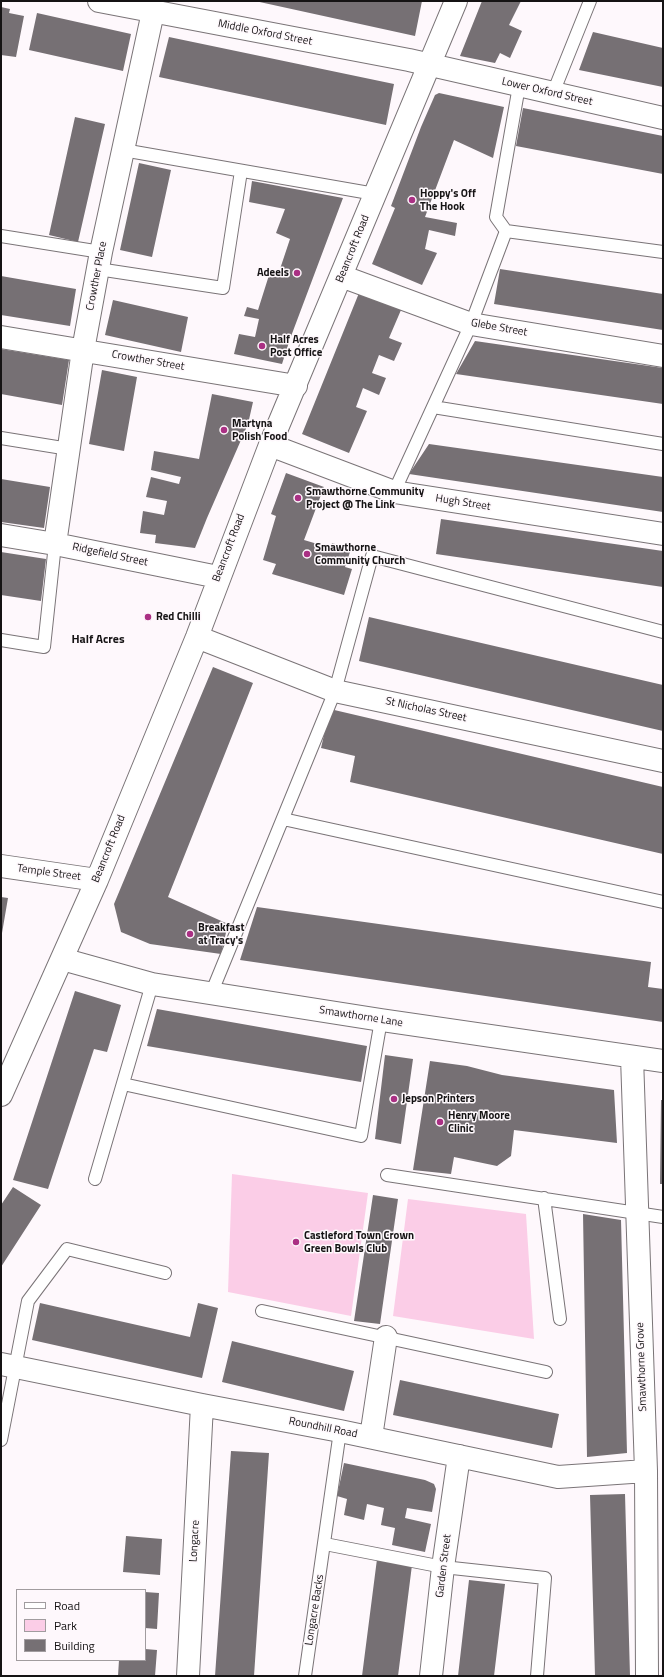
<!DOCTYPE html>
<html>
<head>
<meta charset="utf-8">
<style>
  body { margin:0 }
  #map { position:relative; width:664px; height:1677px; overflow:hidden; background:#fef8fc; font-family:"Titillium Web",sans-serif }
  canvas { display:block }
  .frame { position:absolute; inset:0; border:2px solid #151314; pointer-events:none }
  .legend { position:absolute; left:16px; top:1589px; width:130px; height:72px; box-sizing:border-box; background:#fef8fc; border:1px solid #a19c9f; margin:0; padding:5px 7px; list-style:none; font-size:12px; color:#151314 }
  .legend li { display:flex; align-items:center; gap:8px; height:20px }
  .legend b { width:20px; border:1px solid #a19c9f }
</style>
</head>
<body>
<div id="map">
<canvas width="664" height="1677"></canvas>
<div class="frame"></div>
<ul class="legend">
<li><b style="height:5px;background:#fff"></b>Road</li>
<li><b style="height:11px;background:#fbcde7"></b>Park</li>
<li><b style="height:11px;background:#767074"></b>Building</li>
</ul>
</div>
<script>
const g = document.querySelector('canvas').getContext('2d');
g.lineJoin = 'round';
function paint(path, color) { g.fillStyle = color; g.fill(path, 'evenodd'); }
const shape = rows => new Path2D(rows.map(r => 'M' + r).join(''));
function stroke(path, color, width, dash) { g.strokeStyle = color; g.lineWidth = width; g.lineCap = dash ? 'butt' : 'round'; g.setLineDash(dash || []); g.stroke(path); }
function write(font, color, halo, rows, align = 'center') {
  g.font = font + ' "Titillium Web",sans-serif'; g.lineWidth = 3; g.setLineDash([]); g.textBaseline = 'middle'; g.strokeStyle = halo; g.fillStyle = color; for (const [text, x, y, turn = 0] of rows) {
    g.save(); g.translate(x, y); g.rotate((+turn || 0) * Math.PI / 180); g.textAlign = isNaN(turn) ? turn : align; if (halo) g.strokeText(text, 0, 0); g.fillText(text, 0, 0); g.restore();
  }
}
paint(shape([
  [232,1174,368,1193,351,1316,228,1292],
  [408,1199,526,1214,534,1339,393,1316]
]), '#fbcde7');
paint(shape([
  [255,1,422,1,415,36],
  [482,1,521,1,509,25,522,31,510,58,500,53,495,63,460,56],
  [1,7,10,9,9,13,24,16,16,57,1,55],
  [37,13,131,34,123,71,29,50],
  [593,32,663,48,663,87,579,70],
  [169,37,394,84,386,125,159,77],
  [439,93,504,107,493,158,454,140,425,217,457,223,455,236,429,230,425,249,437,253,422,285,372,264,395,208,391,206,421,127,435,95],
  [523,108,663,136,663,174,516,146],
  [75,117,105,124,78,242,49,235],
  [139,163,171,170,152,257,120,250],
  [252,181,343,198,290,339,282,364,234,354,239,334,255,337,259,319,244,316,247,307,258,310,270,272,278,275,290,239,276,233,285,209,249,202],
  [500,269,663,294,663,330,494,304],
  [1,276,76,289,70,326,1,315],
  [359,293,401,310,389,338,402,343,394,361,379,355,372,373,386,378,379,395,363,388,356,407,367,411,349,453,302,434],
  [113,300,188,317,181,352,105,335],
  [475,341,663,368,663,404,456,374],
  [1,349,69,360,62,405,1,394],
  [102,370,137,377,124,451,89,444],
  [212,394,253,402,248,424,207,518,195,548,155,543,156,535,140,533,143,511,164,515,167,501,146,497,151,477,179,484,181,477,151,470,154,451,199,459],
  [429,444,663,477,663,512,409,474],
  [286,473,324,487,304,540,331,548,332,543,351,549,345,567,352,569,344,595,272,574,276,564,263,560,276,516,271,514],
  [1,479,50,487,44,528,1,522],
  [441,519,663,551,663,587,436,554],
  [1,552,46,559,41,601,1,595],
  [369,617,663,685,663,731,359,661],
  [213,667,253,683,168,897,228,924,221,954,150,944,121,932,114,904],
  [330,709,663,787,663,854,350,782,355,756,321,748],
  [1,897,8,898,2,933,1,932],
  [257,907,651,962,648,987,663,989,663,1022,240,960],
  [75,991,121,1005,107,1052,94,1049,48,1189,13,1180],
  [157,1009,367,1046,361,1082,147,1046],
  [385,1055,413,1059,401,1144,375,1139],
  [430,1061,467,1066,502,1075,614,1090,617,1143,514,1130,511,1156,497,1166,454,1157,451,1174,413,1170],
  [661,1100,663,1100,663,1184,660,1184],
  [13,1187,41,1205,1,1267,1,1205],
  [373,1195,398,1199,380,1324,354,1321],
  [583,1214,621,1220,627,1453,587,1457],
  [40,1303,190,1337,198,1303,218,1308,202,1378,32,1340],
  [232,1341,354,1371,344,1411,222,1382],
  [400,1380,559,1414,552,1448,393,1415],
  [231,1451,269,1453,254,1676,215,1676],
  [344,1463,425,1480,434,1484,436,1489,432,1512,407,1508,405,1518,431,1524,425,1552,392,1545,395,1528,381,1525,384,1508,367,1504,364,1520,344,1515,347,1499,337,1496],
  [625,1494,630,1676,595,1676,590,1495],
  [126,1536,162,1539,160,1575,123,1572],
  [377,1559,412,1565,398,1676,362,1676],
  [469,1580,505,1584,494,1676,458,1676],
  [145,1592,159,1593,157,1629,145,1628],
  [145,1649,157,1650,155,1676,118,1676,119,1660,145,1660]
]), '#767074');
const service = shape([
  [553,93,590,1],
  [123,150,375,194],
  [506,231,496,217,519,86],
  [1,236,101,252],
  [98,269,223,288,241,171],
  [433,407,663,444],
  [1,438,69,449],
  [394,492,471,324,506,231,663,252],
  [1,640,44,647,55,544],
  [283,819,663,902],
  [211,994,335,691,372,556,663,632],
  [123,1084,361,1136,381,1020],
  [387,1175,663,1217],
  [95,1179,152,984],
  [544,1198,560,1319],
  [262,1311,546,1372],
  [1,1440,28,1301,67,1249,165,1273],
  [325,1544,443,1567,545,1578,537,1676],
  [305,1676,340,1431]
]);
const minor = shape([
  [99,1,409,60,663,118],
  [341,276,471,324,663,356],
  [1,337,296,386],
  [270,445,394,492,663,534],
  [1,535,55,544,218,577],
  [55,544,83,350,101,252,153,12],
  [197,637,335,691,663,761],
  [1,866,97,880],
  [62,959,152,984,381,1020,663,1061],
  [632,1057,646,1471,647,1676],
  [1,1095,97,880,197,637,270,445,456,1],
  [1,1364,202,1405,340,1431,558,1477,646,1471],
  [371,1437,386,1337],
  [188,1676,202,1405],
  [431,1676,443,1567,459,1456]
]);
stroke(service, '#7a7477', 14);
stroke(minor, '#7a7477', 24);
stroke(service, '#fff', 12);
stroke(minor, '#fff', 22);
for (const [x, y, r, color] of [
  [412,200,4,"#aa3084"],
  [297,273,4,"#aa3084"],
  [262,346,4,"#aa3084"],
  [224,430,4,"#aa3084"],
  [298,498,4,"#aa3084"],
  [307,554,4,"#aa3084"],
  [148,617,4,"#aa3084"],
  [190,934,4,"#aa3084"],
  [394,1099,4,"#aa3084"],
  [440,1122,4,"#aa3084"],
  [296,1242,4,"#aa3084"]
]) { const dot = new Path2D(); dot.arc(x, y, r, 0, 2 * Math.PI); g.fillStyle = color; g.fill(dot); stroke(dot, '#fef8fc', 1.5); }
write('11px', '#151314', '#fef8fc', [
  ["Middle Oxford Street",265,33,11],
  ["Lower Oxford Street",547,92,13],
  ["Beancroft Road",353,249,-68],
  ["Crowther Place",97,276,-79],
  ["Glebe Street",499,328,10],
  ["Crowther Street",148,361,10],
  ["Hugh Street",463,503,9],
  ["Beancroft Road",229,548,-69],
  ["Ridgefield Street",110,555,12],
  ["St Nicholas Street",426,710,12],
  ["Beancroft Road",109,849,-68],
  ["Temple Street",49,873,8],
  ["Smawthorne Lane",361,1017,9],
  ["Smawthorne Grove",642,1367,-92],
  ["Roundhill Road",323,1428,11],
  ["Longacre",195,1541,-87],
  ["Garden Street",444,1566,-83],
  ["Longacre Backs",315,1610,-81]
]);
write('bold 11px', '#151314', '#fef8fc', [
  ["Hoppy's Off",420,194],
  ["The Hook",420,207],
  ["Adeels",289,273,"right"],
  ["Half Acres",270,340],
  ["Post Office",270,353],
  ["Martyna",232,424],
  ["Polish Food",232,437],
  ["Smawthorne Community",306,492],
  ["Project @ The Link",306,505],
  ["Smawthorne",315,548],
  ["Community Church",315,561],
  ["Red Chilli",156,617],
  ["Breakfast",198,928],
  ["at Tracy's",198,941],
  ["Jepson Printers",402,1099],
  ["Henry Moore",448,1116],
  ["Clinic",448,1129],
  ["Castleford Town Crown",304,1236],
  ["Green Bowls Club",304,1249]
], 'left');
write('bold 12px', '#151314', '#fef8fc', [
  ["Half Acres",98,640]
]);
</script>
</body>
</html>
